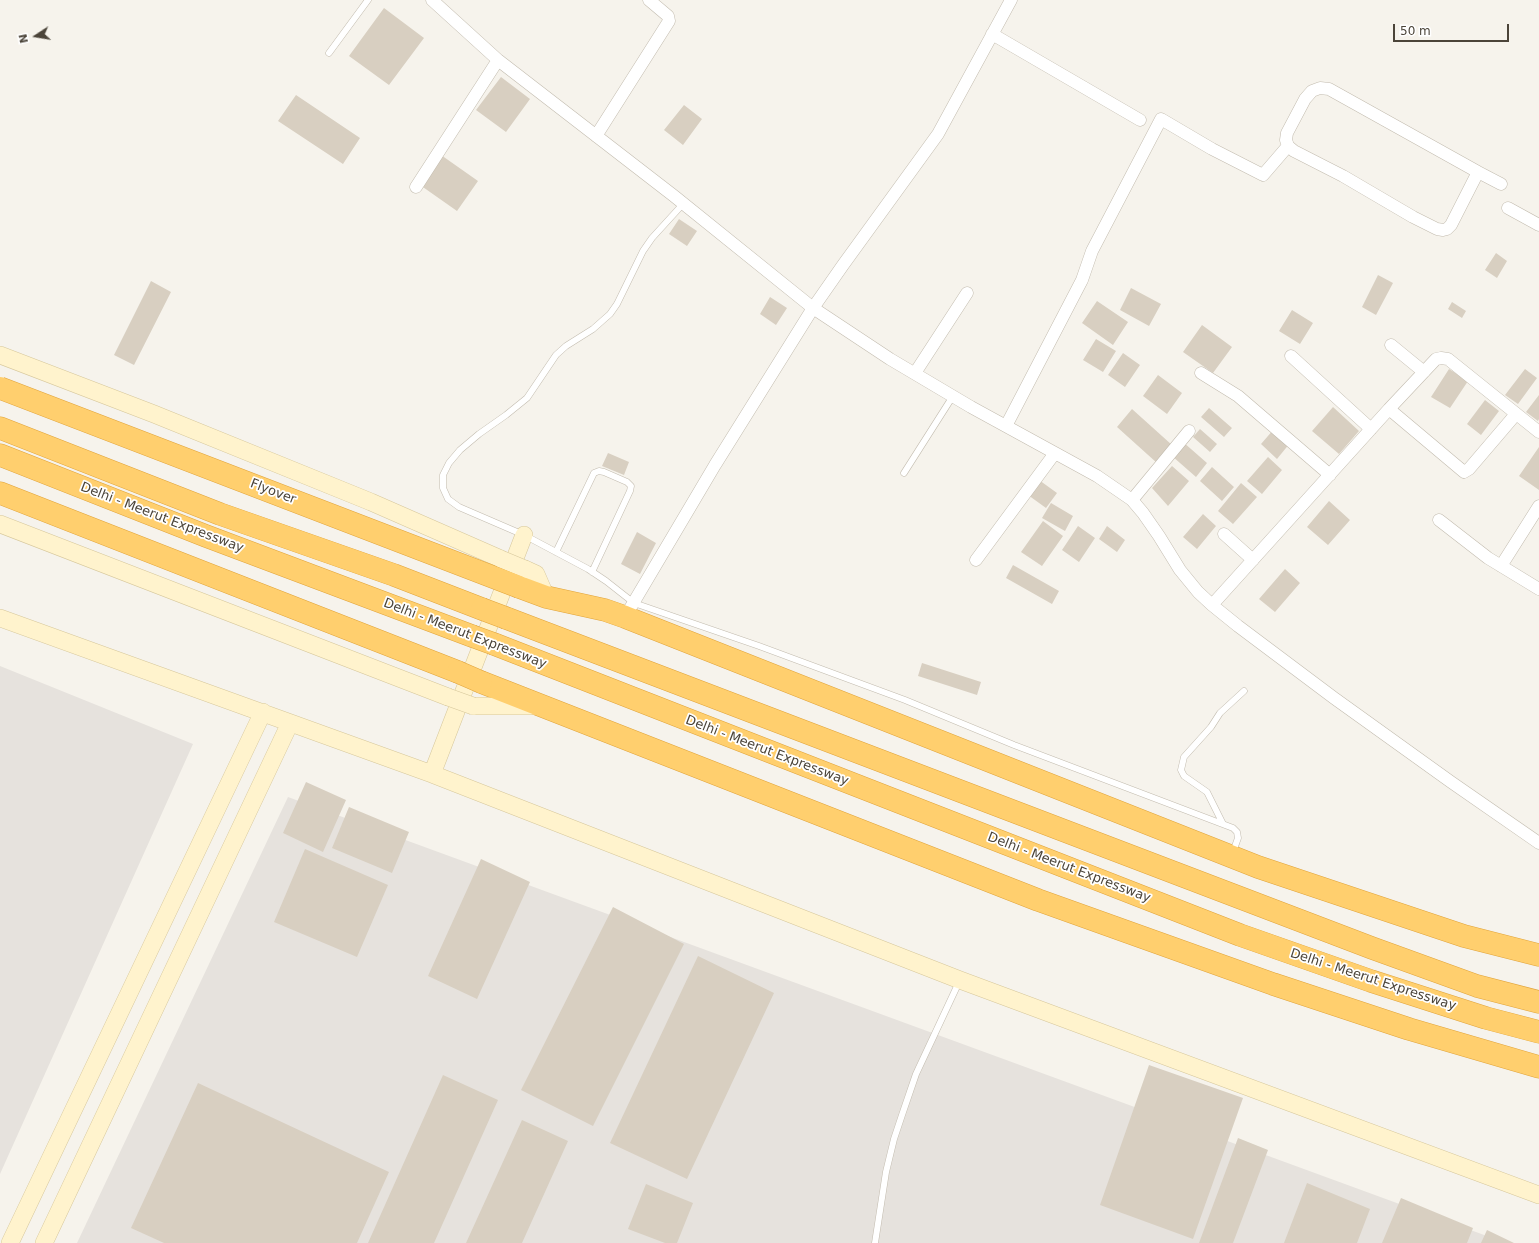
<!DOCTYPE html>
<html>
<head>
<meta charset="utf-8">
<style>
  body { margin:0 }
  #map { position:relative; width:1539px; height:1243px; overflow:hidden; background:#f6f3ec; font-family:"DejaVu Sans",sans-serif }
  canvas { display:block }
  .north { position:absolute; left:16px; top:16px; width:40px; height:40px; -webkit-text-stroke:3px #fff; paint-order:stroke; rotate:258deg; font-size:11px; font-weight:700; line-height:16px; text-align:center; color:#4b4439 }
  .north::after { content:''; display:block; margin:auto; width:14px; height:18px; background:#4b4439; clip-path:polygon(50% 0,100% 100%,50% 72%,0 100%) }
  .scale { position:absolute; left:1393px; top:24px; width:116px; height:18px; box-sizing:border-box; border:2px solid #4b4439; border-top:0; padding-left:5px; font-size:12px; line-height:14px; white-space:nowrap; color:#4b4439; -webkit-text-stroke:3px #fff; paint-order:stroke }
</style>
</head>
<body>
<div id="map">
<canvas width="1539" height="1243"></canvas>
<div class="north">N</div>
<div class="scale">50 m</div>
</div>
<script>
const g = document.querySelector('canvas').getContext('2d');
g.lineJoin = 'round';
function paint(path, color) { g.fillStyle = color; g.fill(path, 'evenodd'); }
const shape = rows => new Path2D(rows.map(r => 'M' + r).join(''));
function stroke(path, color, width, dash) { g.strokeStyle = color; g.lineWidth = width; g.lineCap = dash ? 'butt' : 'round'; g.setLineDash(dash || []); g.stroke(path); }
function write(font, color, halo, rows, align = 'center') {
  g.font = font + ' "DejaVu Sans",sans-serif'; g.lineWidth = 3.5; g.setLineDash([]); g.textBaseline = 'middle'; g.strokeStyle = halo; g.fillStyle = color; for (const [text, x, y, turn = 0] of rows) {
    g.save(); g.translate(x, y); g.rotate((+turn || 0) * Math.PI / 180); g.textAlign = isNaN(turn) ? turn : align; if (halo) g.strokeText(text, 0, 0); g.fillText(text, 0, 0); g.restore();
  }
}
paint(shape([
  [0,666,193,744,0,1174],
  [288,797,1506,1243,77,1243]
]), '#e6e2dd');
paint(shape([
  [384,8,424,38,389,85,349,56],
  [501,77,530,99,506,132,476,110],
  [296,95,360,138,343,164,278,121],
  [684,105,702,119,683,145,664,130],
  [441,155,478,181,457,211,420,185],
  [679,219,697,231,687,246,669,234],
  [1496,253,1507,261,1497,278,1485,270],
  [1378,275,1393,283,1376,315,1362,307],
  [151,281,171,292,134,365,114,355],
  [1131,288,1161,304,1149,326,1120,310],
  [770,297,787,308,776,325,760,314],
  [1097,301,1128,322,1113,345,1082,323],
  [1452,302,1466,311,1462,318,1448,309],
  [1292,310,1313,323,1300,344,1279,331],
  [1202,325,1232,347,1213,373,1183,352],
  [1096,339,1116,351,1103,372,1083,360],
  [1123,353,1140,365,1125,387,1108,375],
  [1449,369,1468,381,1450,408,1431,397],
  [1525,369,1537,378,1518,404,1505,395],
  [1158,375,1182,393,1167,414,1143,396],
  [1539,395,1539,419,1538,421,1526,412],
  [1485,400,1499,411,1481,435,1467,424],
  [1333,407,1359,431,1339,454,1312,431],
  [1209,408,1232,428,1224,437,1201,417],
  [1132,409,1172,445,1157,463,1117,427],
  [1200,429,1217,444,1210,452,1193,437],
  [1274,429,1290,443,1277,459,1261,444],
  [1183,442,1207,463,1196,477,1172,456],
  [1539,447,1539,490,1519,476],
  [608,453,629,462,624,475,602,466],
  [1268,457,1282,470,1262,494,1247,481],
  [1172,466,1189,481,1168,506,1152,488],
  [1212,467,1234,487,1222,501,1200,481],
  [1039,480,1057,493,1046,508,1028,495],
  [1241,483,1257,497,1233,524,1218,511],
  [1329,501,1350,520,1328,545,1307,527],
  [1051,503,1073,516,1065,531,1042,518],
  [1203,514,1216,526,1197,549,1183,537],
  [1043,521,1063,536,1042,566,1021,552],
  [1078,526,1095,538,1079,562,1062,550],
  [1107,526,1125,540,1117,552,1099,539],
  [637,532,656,543,640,574,621,564],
  [1013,565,1059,591,1052,604,1006,578],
  [1285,569,1300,583,1275,612,1259,599],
  [922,663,981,682,977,695,918,676],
  [306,782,346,800,323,852,283,833],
  [349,807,409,832,392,873,332,848],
  [305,849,388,885,357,957,274,922],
  [481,859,530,882,477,999,428,976],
  [613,907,684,944,593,1126,521,1090],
  [698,956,774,993,687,1179,610,1143],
  [1149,1065,1243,1098,1193,1239,1100,1205],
  [443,1075,498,1100,434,1243,368,1243],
  [198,1083,389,1172,357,1243,164,1243,131,1228],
  [522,1120,568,1141,522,1243,466,1243],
  [1238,1138,1268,1150,1233,1243,1199,1243],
  [1307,1183,1370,1209,1357,1243,1284,1243],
  [646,1184,693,1203,677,1243,665,1243,628,1229],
  [1401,1198,1473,1228,1467,1243,1382,1243],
  [1487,1230,1514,1243,1481,1243]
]), '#d8cfc1');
const lane = shape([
  [329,53,368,0],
  [683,204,652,238,643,251,617,304,610,314,593,329,566,346,556,355,527,398,506,415,479,434,460,450,449,463,443,475,443,488,448,499,459,507,524,535,588,569,606,581,634,603,759,646,905,700,1014,745,1233,828,1237,832,1238,838,1233,852],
  [904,473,953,396],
  [556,552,594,473,599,471,604,472,627,482,631,486,630,491,592,572],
  [1223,824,1207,792,1184,776,1181,770,1184,757,1211,727,1220,713,1244,691],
  [875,1243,886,1172,894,1139,902,1115,916,1074,959,982]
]);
const street = shape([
  [432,0,498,60,674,196,813,308,890,359,971,407,1097,476,1132,500,1143,513,1159,536,1180,570,1198,592,1212,605,1238,626,1334,698,1451,782,1539,843],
  [992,34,1140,120],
  [596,136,669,21,668,16,649,0],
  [1478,172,1451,225,1447,229,1443,230,1437,229,1413,217,1343,176,1294,151,1288,146,1286,140,1287,133,1305,99,1312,91,1320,88,1329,89,1478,172,1501,184],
  [416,187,498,60],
  [1508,208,1539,225],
  [1391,345,1424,372],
  [1291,356,1371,429],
  [915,373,967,293],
  [1201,373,1238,396,1330,475],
  [1389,409,1436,359,1441,358,1448,359,1539,432],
  [1006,426,1082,280,1092,251,1161,119,1212,149,1263,175,1288,146],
  [1132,500,1189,431],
  [1439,520,1488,558,1539,589],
  [1224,534,1253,560],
  [976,560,1055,453],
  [1501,566,1539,506],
  [1212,605,1389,409,1464,472,1469,469,1516,414],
  [625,617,715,465,813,308,843,265,938,134,1011,0]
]);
const secondary = shape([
  [0,355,154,414,371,502,501,559],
  [0,524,448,697],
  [525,569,536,574,546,597],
  [0,618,432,774,960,980,1539,1195],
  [473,706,534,706],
  [432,774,524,535],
  [10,1243,263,712],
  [44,1243,290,723]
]);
const highway = shape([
  [0,428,220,514,394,575,482,609],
  [0,455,206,536,472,636],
  [0,493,458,672],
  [519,587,546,597,605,610,625,617,1258,867,1464,936,1539,955],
  [506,618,1372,948,1477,986,1539,1002],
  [494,644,1240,935,1371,981,1486,1018,1539,1032],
  [481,682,1038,900,1273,984,1409,1029,1539,1067]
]);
stroke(lane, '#c2bbae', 7);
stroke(street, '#c2bbae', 13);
stroke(secondary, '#d6c79b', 18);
stroke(highway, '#e0a43c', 23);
stroke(lane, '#fff', 6);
stroke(street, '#fff', 12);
stroke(secondary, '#fff3cd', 17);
stroke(highway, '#ffcf6e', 22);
const secondaryBridge = shape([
  [501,559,525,569],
  [448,697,473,706]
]);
const highwayBridge = shape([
  [0,388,519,587],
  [482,609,506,618],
  [472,636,494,644],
  [458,672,481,682]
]);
stroke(secondaryBridge, '#d6c79b', 18, []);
stroke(highwayBridge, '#e0a43c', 23, []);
stroke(secondaryBridge, '#fff3cd', 17);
stroke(highwayBridge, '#ffcf6e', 22);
write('13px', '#4b4439', '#fff', [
  ["Flyover",273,492,21],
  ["Delhi - Meerut Expressway",162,518,21],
  ["Delhi - Meerut Expressway",465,634,21],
  ["Delhi - Meerut Expressway",767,751,21],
  ["Delhi - Meerut Expressway",1069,868,21],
  ["Delhi - Meerut Expressway",1373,980,18]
]);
</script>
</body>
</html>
